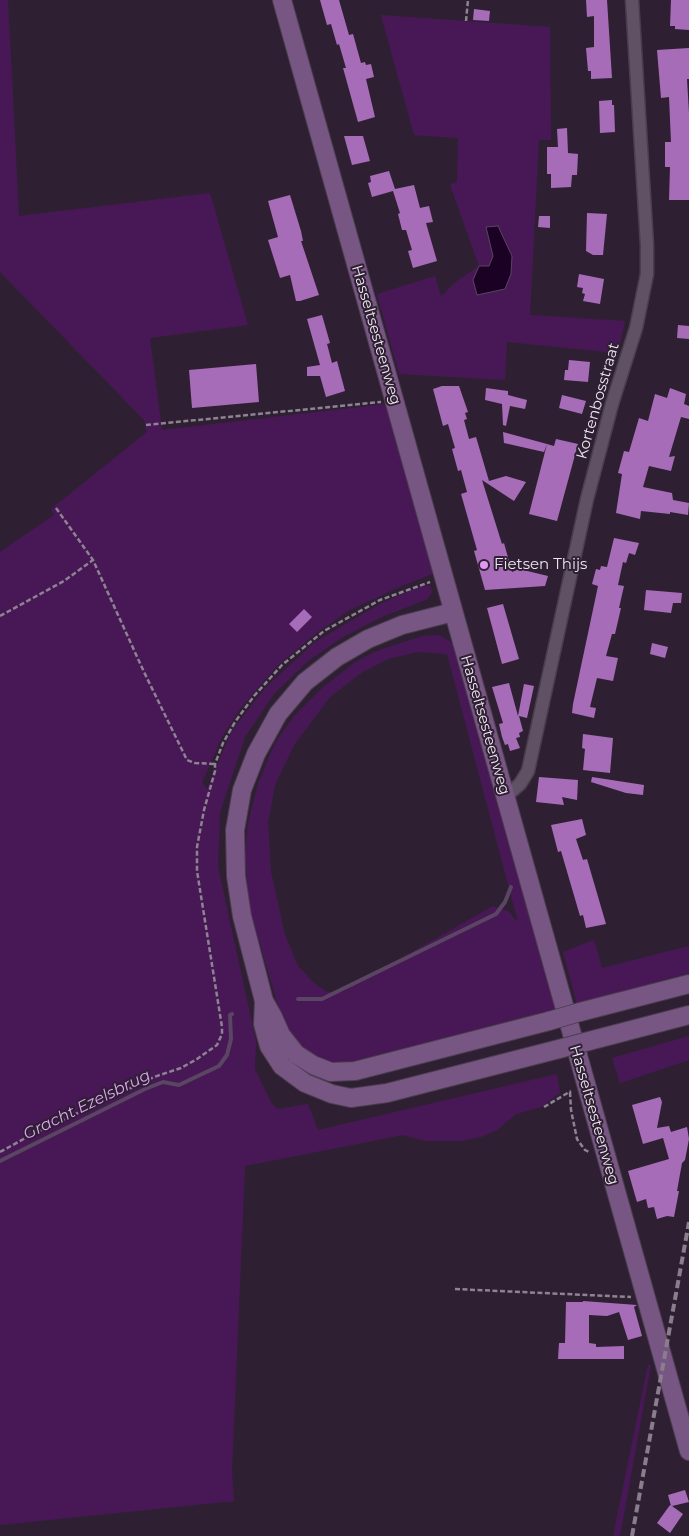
<!DOCTYPE html>
<html>
<head>
<meta charset="utf-8">
<style>
  body { margin:0 }
  canvas { display:block; background:#2e2032 }
</style>
</head>
<body>
<canvas width="689" height="1536"></canvas>
<script>
const g = document.querySelector('canvas').getContext('2d');
g.lineJoin = 'round';
function paint(path, color) { g.fillStyle = color; g.fill(path, 'evenodd'); }
const shape = rows => new Path2D(rows.map(r => 'M' + r).join(''));
function stroke(path, color, width, dash) { g.strokeStyle = color; g.lineWidth = width; g.lineCap = dash ? 'butt' : 'round'; g.setLineDash(dash || []); g.stroke(path); }
function write(font, color, halo, rows, align = 'center') {
  g.font = font + ' Montserrat,sans-serif'; g.lineWidth = 4; g.setLineDash([]); g.textBaseline = 'middle'; g.strokeStyle = halo; g.fillStyle = color; for (const [text, x, y, turn = 0] of rows) {
    g.save(); g.translate(x, y); g.rotate((+turn || 0) * Math.PI / 180); g.textAlign = isNaN(turn) ? turn : align; if (halo) g.strokeText(text, 0, 0); g.fillText(text, 0, 0); g.restore();
  }
}
paint(shape([
  [0,0,8,0,19,216,210,193,248,325,150,338,162,430,386,404,435,573,404,585,350,610,318,632,278,665,240,709,222,737,202,782,207,789,232,730,243,716,266,687,315,642,380,604,423,585,430,586,432,592,428,599,384,616,343,637,308,661,274,694,245,737,220,812,218,867,256,1041,255,1069,272,1104,278,1109,308,1104,318,1130,557,1074,560,1093,541,1107,516,1114,497,1130,481,1137,462,1141,425,1141,403,1135,245,1166,232,1471,234,1501,0,1525,0,552,54,515,51,509,147,432,144,420,0,272],
  [381,15,550,27,551,140,539,140,530,315,625,321,618,353,507,342,505,380,399,374,377,294,435,276,441,296,457,281,479,266,450,185,457,182,458,138,414,135],
  [439,635,448,640,455,646,555,1009,353,1061,331,1062,319,1058,298,1047,283,1023,249,906,245,857,248,823,258,784,275,743,294,716,322,688,354,663,368,655,385,648,423,636],
  [417,652,447,654,518,922,508,911,493,906,342,992,327,992,314,983,298,966,285,935,271,872,268,823,275,785,294,745,330,697,361,673,388,659],
  [594,940,602,968,689,946,689,973,577,1004,563,952],
  [689,1036,689,1060,620,1083,612,1058],
  [648,1365,651,1365,620,1536,613,1536]
]), '#481856');
const water = shape([
  [498,226,512,256,511,274,505,289,477,295,473,280,479,266,489,266,493,256,486,227,498,226]
]);
paint(water, '#1b0124');
stroke(water, '#5a4562', 1);
stroke(shape([
  [298,999,322,999,496,914,505,902,511,887],
  [0,1161,145,1089,163,1082,179,1085,219,1066,227,1055,231,1039,230,1015,232,1014]
]), '#5a4562', 4);
paint(shape([
  [320,0,339,0,349,35,353,34,361,63,365,62,366,65,371,64,374,77,366,79,375,117,358,122,343,68,346,68,339,44,337,45,331,24,327,25],
  [586,0,607,0,612,78,591,79,591,71,588,71,586,48,594,47,594,16,587,17],
  [671,0,689,0,689,30,675,29,675,26,670,26],
  [474,9,490,11,489,21,473,20],
  [689,48,689,79,687,79,689,113,689,200,669,200,670,167,665,167,665,142,671,142,669,97,661,98,657,50],
  [612,100,612,105,614,105,615,132,600,133,599,101],
  [567,128,568,153,578,154,577,175,572,175,571,187,551,188,551,174,547,174,547,147,558,147,557,129],
  [344,136,363,136,370,161,352,165],
  [389,171,395,189,414,185,420,208,429,206,433,222,426,223,437,261,413,268,408,251,412,250,406,230,402,230,398,214,400,213,393,191,372,197,368,183,371,182,370,176],
  [290,195,301,231,303,241,301,241,319,295,300,301,296,301,290,275,280,278,268,240,278,237,268,201],
  [587,213,607,214,603,255,593,255,586,251],
  [539,216,550,216,550,228,538,227],
  [579,274,604,279,600,304,583,301,585,294,582,293,583,288,577,287],
  [322,315,330,343,327,344,332,363,337,361,345,391,326,397,320,376,307,376,307,367,320,365,307,319],
  [678,325,689,326,689,339,677,338],
  [569,360,590,362,588,382,564,380,565,370,568,370],
  [256,364,259,402,192,408,189,370],
  [442,386,459,386,468,412,465,413,467,419,464,420,469,439,476,437,489,481,506,476,526,482,514,501,482,480,502,544,504,543,512,572,519,569,548,576,545,586,485,590,474,551,477,550,461,494,467,492,461,470,458,471,452,449,455,448,448,424,443,426,433,389],
  [486,388,508,391,508,395,527,400,525,409,510,406,506,426,503,425,502,404,485,400],
  [670,388,686,394,684,404,689,406,689,419,681,417,669,457,675,456,671,471,649,466,643,487,672,493,673,500,689,503,688,515,670,512,670,514,641,511,640,519,616,513,622,474,618,473,624,451,629,452,639,418,648,421,655,394,667,398],
  [562,395,586,401,582,414,559,408],
  [503,432,547,444,544,452,504,443],
  [556,439,578,444,557,521,529,514,547,444,554,446],
  [614,538,639,543,635,555,629,553,626,563,623,562,618,585,624,586,619,608,621,608,615,634,612,634,606,656,618,658,613,681,597,678,590,707,596,708,594,718,572,713,573,704,598,586,592,584,596,569,600,570,601,566,607,567],
  [646,590,682,593,681,603,673,603,671,613,644,610],
  [503,604,519,659,502,664,487,608],
  [304,609,312,617,297,632,289,624],
  [652,643,668,647,665,658,650,654],
  [509,683,518,716,524,684,534,686,527,718,519,716,523,731,519,733,520,737,516,738,520,748,510,751,508,744,505,745,502,737,499,724,503,723,492,687],
  [583,734,613,738,610,773,583,770,585,749,582,748],
  [539,777,578,780,577,800,562,797,564,805,536,802],
  [592,777,644,785,643,795,626,793,591,782],
  [582,819,586,835,576,839,583,860,587,859,606,924,586,928,583,915,580,916,561,851,558,852,551,825],
  [660,1097,662,1102,657,1128,669,1126,671,1132,687,1127,689,1139,685,1160,682,1163,677,1191,679,1191,674,1217,667,1216,657,1219,654,1207,648,1208,646,1199,637,1202,628,1171,669,1159,663,1138,643,1144,632,1105],
  [583,1301,637,1305,634,1307,642,1336,628,1340,619,1312,607,1316,589,1315,589,1343,596,1344,596,1347,624,1346,624,1359,558,1359,559,1343,565,1343,566,1302,583,1302],
  [685,1490,689,1502,672,1506,683,1514,670,1533,657,1523,670,1505,671,1506,668,1495]
]), '#a66cb8');
const street = shape([
  [505,797,520,784,528,771,587,499,612,404,636,328,647,274,647,245,632,0]
]);
const secondary = shape([
  [282,0,689,1451],
  [453,612,402,625,368,639,337,657,305,682,278,714,256,754,242,790,235,830,236,876,242,916,264,1001,273,1017,281,1035,296,1054,313,1065,331,1072,355,1071,549,1021],
  [264,1001,263,1024,269,1046,282,1066,305,1083,332,1094,351,1098,387,1093,559,1049],
  [580,1012,689,984],
  [589,1041,689,1015]
]);
stroke(street, '#4a3e4e', 15);
stroke(secondary, '#4a3e4e', 20);
stroke(shape([
  [466,21,468,0],
  [146,425,381,402],
  [56,508,93,560],
  [0,616,64,581,93,560,144,672,187,760,195,763,215,764],
  [570,1092,571,1110,577,1139,585,1150,589,1152],
  [544,1107,571,1091],
  [0,1152,31,1135,154,1077,181,1068,197,1059,217,1045,222,1034,222,1027,197,871,197,847,204,810,215,771,215,764,223,743,235,722,254,696,282,665,324,631,380,600,430,582],
  [455,1289,631,1297]
]), '#8e8392', 2.5, [5, 2.5]);
stroke(street, '#605165', 12);
stroke(secondary, '#785683', 18);
stroke(shape([
  [632,1536,689,1222]
]), '#8a7e8d', 4, [8, 4]);
const secondaryBridge = shape([
  [549,1021,580,1012],
  [559,1049,589,1041]
]);
stroke(secondaryBridge, '#4a3e4e', 20, []);
stroke(secondaryBridge, '#785683', 18);
for (const [x, y, r, color] of [
  [484,565,5,"#dd99f3"]
]) { const dot = new Path2D(); dot.arc(x, y, r, 0, 2 * Math.PI); g.fillStyle = color; g.fill(dot); stroke(dot, '#2e2032', 2); }
write('15px', '#eee5f1', '#2e2032', [
  ["Hasseltsesteenweg",376,335,74],
  ["Kortenbosstraat",598,401,-74],
  ["Hasseltsesteenweg",485,725,74],
  ["Hasseltsesteenweg",594,1115,74]
]);
write('15px', '#eee5f1', '#2e2032', [
  ["Fietsen Thijs",494,565]
], 'left');
write('italic 16px', '#e0a4f4', '#2e2032', [
  ["Gracht Ezelsbrug",87,1105,-26]
]);
</script>
</body>
</html>
